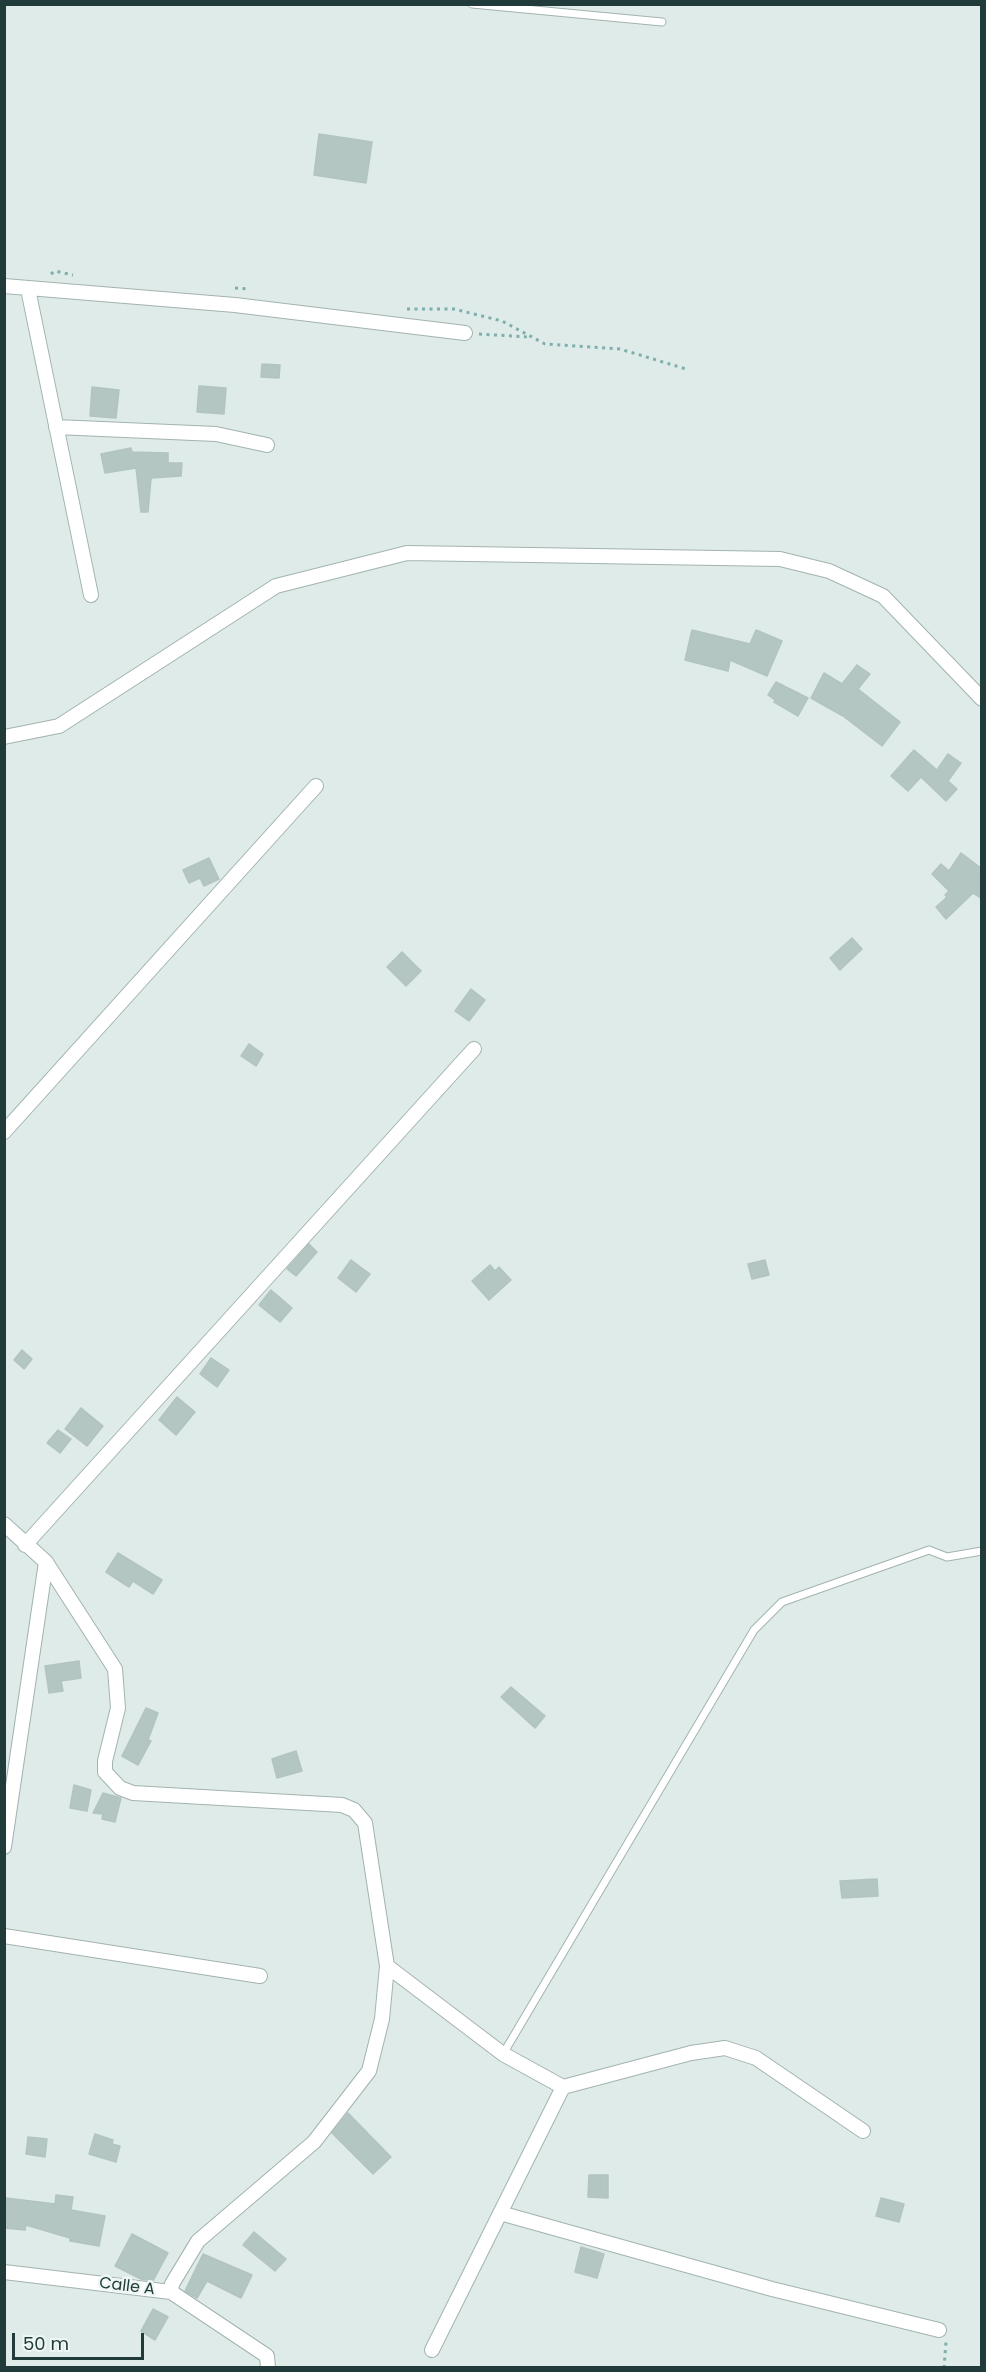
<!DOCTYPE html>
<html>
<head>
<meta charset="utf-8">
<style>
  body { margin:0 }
  #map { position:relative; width:986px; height:2372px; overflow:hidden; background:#dfebe8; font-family:Poppins,sans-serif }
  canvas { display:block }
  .frame { position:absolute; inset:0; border:6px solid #203b3a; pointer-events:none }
  .scale { position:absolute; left:12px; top:2333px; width:132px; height:27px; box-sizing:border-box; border:3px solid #203b3a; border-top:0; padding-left:8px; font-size:18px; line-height:21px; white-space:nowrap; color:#203b3a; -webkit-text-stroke:4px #eff7f5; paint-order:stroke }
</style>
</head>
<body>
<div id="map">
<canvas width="986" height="2372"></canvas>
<div class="frame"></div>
<div class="scale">50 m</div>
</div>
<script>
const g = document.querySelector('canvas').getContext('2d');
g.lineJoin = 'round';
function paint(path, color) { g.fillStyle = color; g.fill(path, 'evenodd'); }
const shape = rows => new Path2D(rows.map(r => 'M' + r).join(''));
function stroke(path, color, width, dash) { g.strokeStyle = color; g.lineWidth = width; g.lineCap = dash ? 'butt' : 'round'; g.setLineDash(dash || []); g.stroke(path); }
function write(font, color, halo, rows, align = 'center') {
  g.font = font + ' Poppins,sans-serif'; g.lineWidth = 5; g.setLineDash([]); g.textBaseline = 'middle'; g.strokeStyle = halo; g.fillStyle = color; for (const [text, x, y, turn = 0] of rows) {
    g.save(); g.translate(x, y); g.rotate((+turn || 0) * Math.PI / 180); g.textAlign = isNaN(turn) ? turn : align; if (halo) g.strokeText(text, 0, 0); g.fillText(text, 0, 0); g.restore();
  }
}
const building = shape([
  [319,134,372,142,366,183,314,175,319,134],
  [262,364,280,365,279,378,261,377,262,364],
  [199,386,226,388,224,414,197,412,199,386],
  [92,387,119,390,116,418,90,416,92,387],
  [131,448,132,452,168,453,168,463,182,463,181,476,151,478,148,512,141,512,136,468,105,473,101,454,131,448],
  [692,630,750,644,756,630,782,641,767,676,730,660,728,671,685,660,692,630],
  [857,665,870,674,858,689,900,722,882,746,843,716,811,698,824,673,842,684,857,665],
  [776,682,808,698,798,716,774,702,775,700,768,695,776,682],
  [914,750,937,770,948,754,961,763,948,781,957,789,946,801,921,777,908,791,891,776,914,750],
  [961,853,981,868,981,898,973,893,946,919,936,907,947,897,945,895,949,891,932,874,941,864,949,871,961,853],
  [209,858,219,879,204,886,200,878,189,883,183,870,209,858],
  [852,938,862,949,840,970,830,958,852,938],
  [402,952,421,971,406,986,387,967,402,952],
  [471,989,485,1000,469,1021,455,1011,471,989],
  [249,1044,263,1054,256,1066,241,1056,249,1044],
  [309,1244,317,1252,296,1276,287,1269,309,1244],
  [351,1260,370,1274,356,1292,338,1278,351,1260],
  [765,1260,769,1275,752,1279,748,1264,765,1260],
  [490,1265,495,1271,499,1267,511,1280,489,1300,472,1281,490,1265],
  [271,1290,292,1308,280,1322,259,1305,271,1290],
  [22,1350,32,1359,24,1369,14,1360,22,1350],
  [211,1358,229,1370,217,1387,200,1374,211,1358],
  [177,1397,195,1412,176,1435,159,1420,177,1397],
  [81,1408,103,1426,87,1446,65,1429,81,1408],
  [58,1430,71,1439,60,1453,47,1443,58,1430],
  [118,1553,162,1580,153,1594,133,1581,129,1587,106,1572,118,1553],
  [79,1661,81,1678,61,1681,63,1691,49,1693,45,1666,79,1661],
  [511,1687,545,1716,535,1728,501,1697,511,1687],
  [146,1708,158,1713,148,1740,151,1741,138,1765,122,1756,146,1708],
  [296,1751,302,1771,277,1778,272,1759,296,1751],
  [74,1785,91,1790,87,1811,70,1808,74,1785],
  [103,1793,121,1798,115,1822,102,1819,103,1814,93,1813,103,1793],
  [877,1879,878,1896,842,1898,840,1881,877,1879],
  [348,2113,391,2157,373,2174,332,2133,348,2113],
  [95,2134,113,2140,112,2144,120,2146,116,2162,89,2154,95,2134],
  [28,2137,47,2139,45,2157,26,2154,28,2137],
  [589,2175,608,2175,608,2198,588,2197,589,2175],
  [56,2195,73,2197,71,2210,105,2216,99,2246,70,2241,70,2238,26,2225,25,2230,4,2228,6,2198,55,2204,56,2195],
  [881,2198,904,2204,899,2222,876,2216,881,2198],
  [254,2232,286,2259,275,2271,243,2245,254,2232],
  [132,2234,168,2253,153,2281,141,2279,115,2266,132,2234],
  [581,2247,604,2254,597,2278,575,2272,581,2247],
  [203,2254,252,2275,241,2298,207,2281,197,2298,185,2291,203,2254],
  [153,2309,168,2317,155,2340,141,2331,153,2309]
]);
paint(building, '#b4c6c2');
stroke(building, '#b1c4c1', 1.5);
const service = shape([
  [472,4,662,22],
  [503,2054,754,1630,782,1602,929,1550,947,1557,982,1551]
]);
const minor = shape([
  [4,286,235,305,465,333],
  [28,289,91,595],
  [56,427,216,434,267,445],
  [4,737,59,726,276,586,407,553,780,559,829,571,883,596,982,699],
  [4,1132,316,786],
  [4,1524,46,1562,115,1669,118,1708,105,1761,105,1772,120,1788,133,1793,342,1805,354,1810,365,1823,387,1966,382,2019,369,2071,314,2142,198,2241,172,2284,171,2292],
  [25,1545,474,1049],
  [4,1847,46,1562],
  [4,1936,260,1976],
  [387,1966,503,2054,563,2087,691,2053,725,2048,756,2058,863,2131],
  [500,2213,772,2289,939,2330],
  [4,2272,171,2292,267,2356,268,2368],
  [432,2350,563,2087]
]);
stroke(service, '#a2b3b0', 9);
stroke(minor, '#a2b3b0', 16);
stroke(shape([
  [51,274,55,271,73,275],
  [235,288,249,289],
  [407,309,454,309,502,321,545,344,620,349,686,369],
  [479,334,529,337],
  [944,2368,946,2342]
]), '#7eafac', 3, [3, 4.5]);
stroke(service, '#fff', 7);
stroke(minor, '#fff', 14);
write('16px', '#203b3a', '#eff7f5', [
  ["Calle A",127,2287,7]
]);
</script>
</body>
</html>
